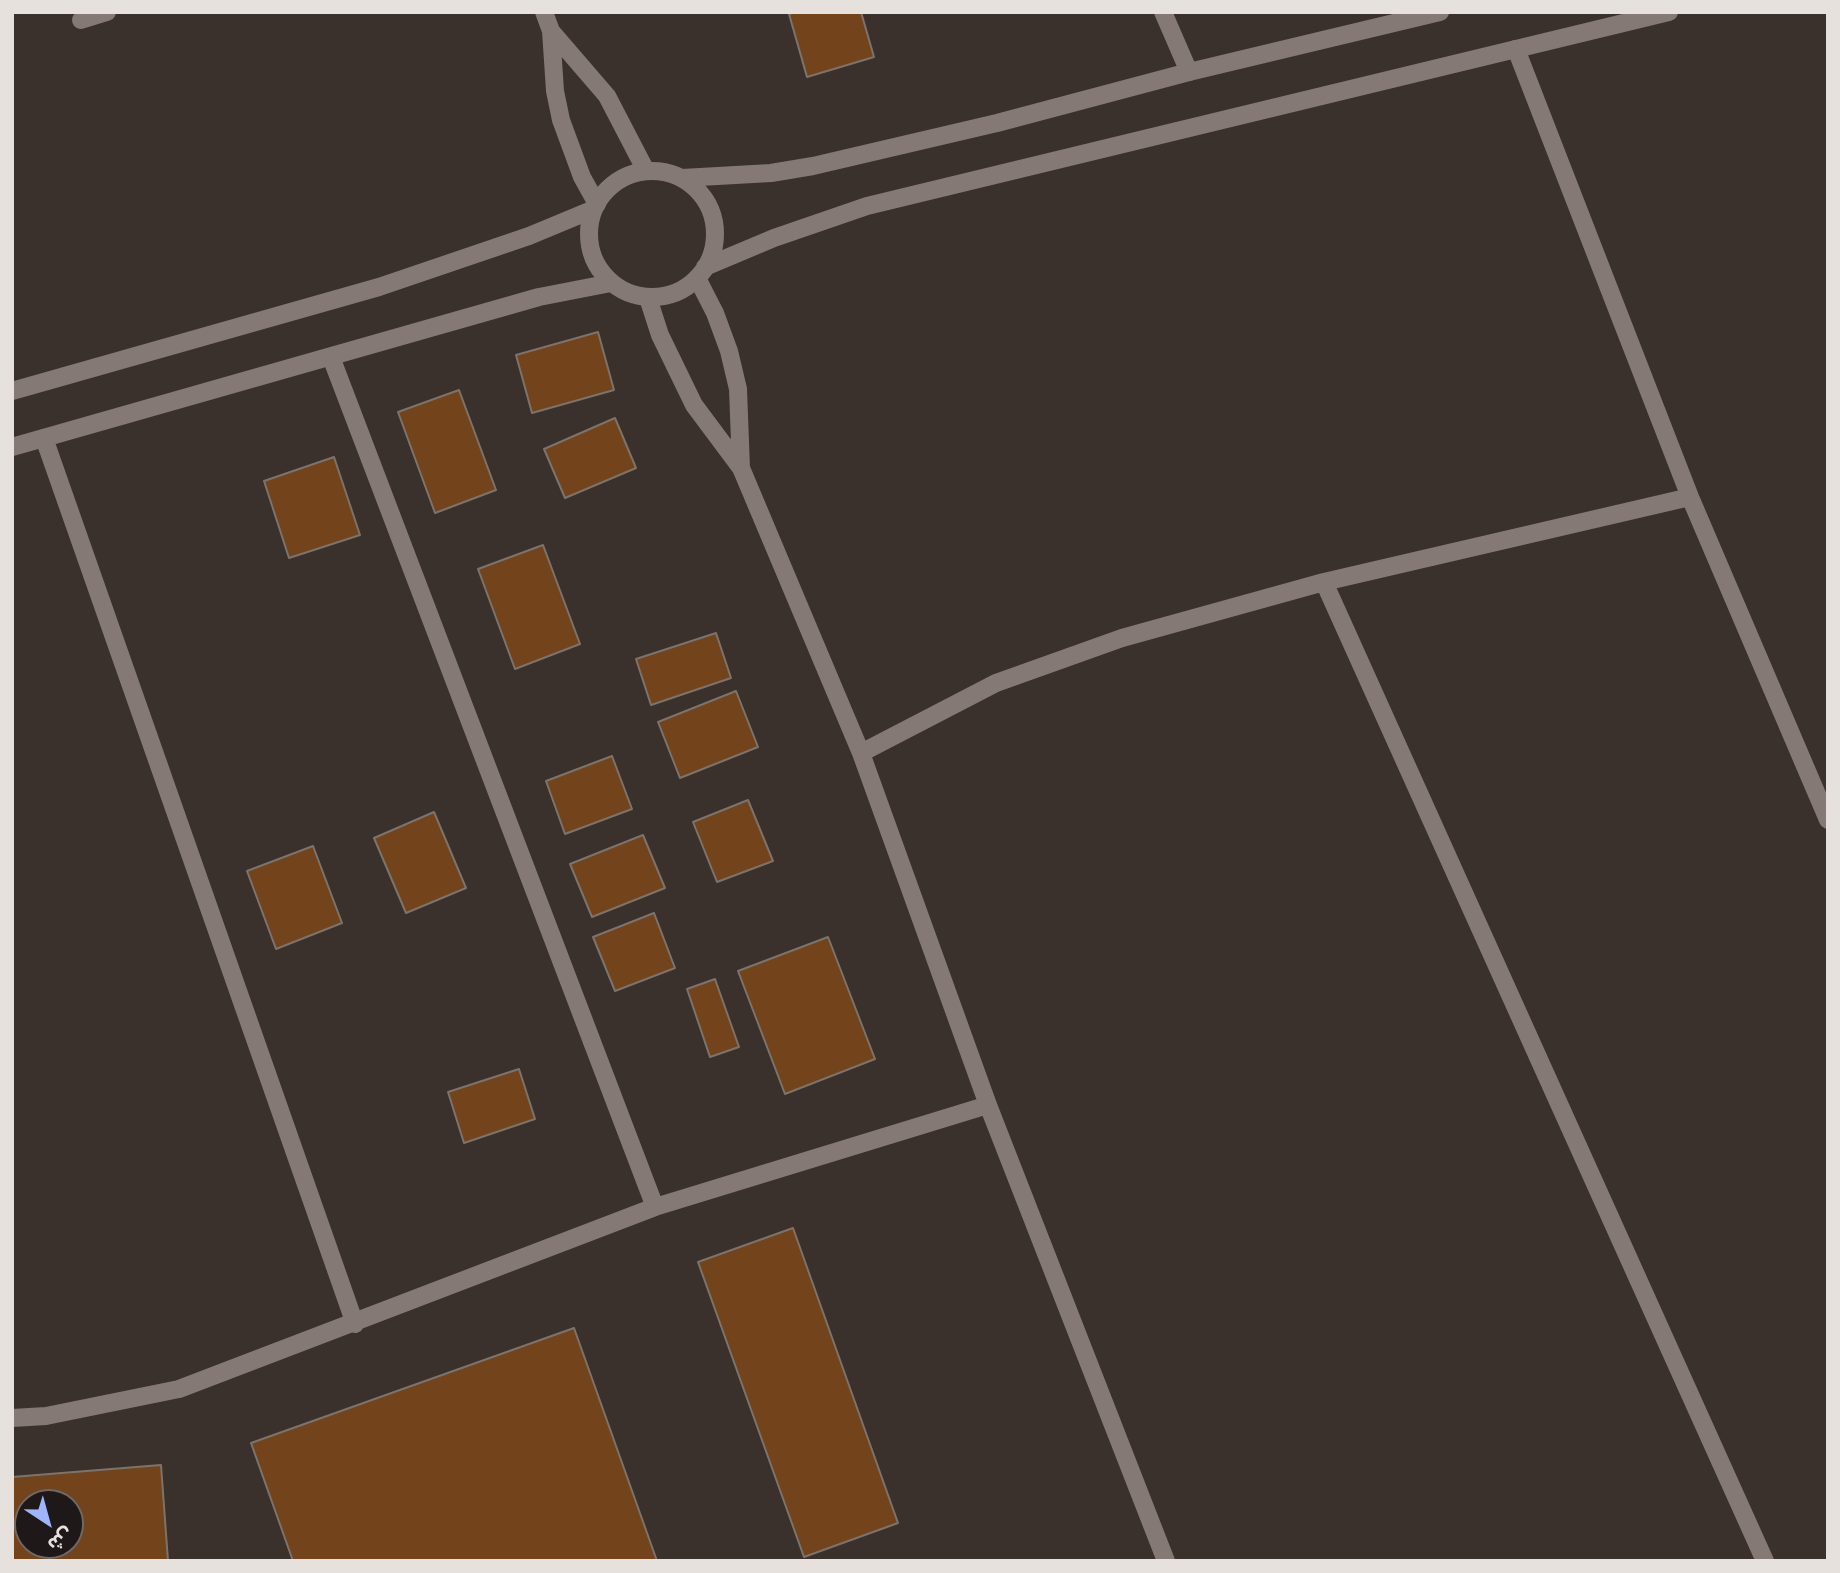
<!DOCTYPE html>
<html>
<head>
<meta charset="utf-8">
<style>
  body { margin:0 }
  #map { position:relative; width:1840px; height:1573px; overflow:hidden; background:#3a302c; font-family:"Work Sans","Noto Sans Arabic",sans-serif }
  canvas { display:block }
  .frame { position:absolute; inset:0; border:14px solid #e7e1de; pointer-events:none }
  .north { position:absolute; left:14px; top:1489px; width:70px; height:70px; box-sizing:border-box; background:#1e1918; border:2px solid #6e6967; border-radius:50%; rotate:144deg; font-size:19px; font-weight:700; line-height:28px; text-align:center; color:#e7e1de }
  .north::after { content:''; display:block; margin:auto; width:24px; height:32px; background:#9eb4fd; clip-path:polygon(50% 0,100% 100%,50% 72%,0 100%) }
</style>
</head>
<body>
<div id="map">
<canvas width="1840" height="1573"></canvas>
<div class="frame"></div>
<div class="north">ش</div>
</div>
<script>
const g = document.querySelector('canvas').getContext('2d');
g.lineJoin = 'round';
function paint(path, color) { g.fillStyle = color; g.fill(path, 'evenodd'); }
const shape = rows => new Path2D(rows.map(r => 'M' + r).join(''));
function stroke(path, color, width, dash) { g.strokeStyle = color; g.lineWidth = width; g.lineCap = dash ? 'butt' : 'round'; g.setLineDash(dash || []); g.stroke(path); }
const building = shape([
  [796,12,861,12,874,57,807,77,789,14,796,12],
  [598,332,614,390,532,413,516,355,598,332],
  [459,390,496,490,435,513,398,412,459,390],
  [615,418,636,468,565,498,544,449,615,418],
  [334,457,360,535,289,558,264,481,334,457],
  [543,545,580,644,515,669,478,569,543,545],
  [716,633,731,678,651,705,636,659,716,633],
  [736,691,758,747,680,778,658,722,736,691],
  [612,756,632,809,565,834,546,781,612,756],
  [748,800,773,861,717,882,693,822,748,800],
  [434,812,466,888,406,913,374,838,434,812],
  [643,835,665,888,592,917,570,864,643,835],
  [313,846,342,923,276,949,247,871,313,846],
  [654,913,675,968,615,991,593,937,654,913],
  [828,937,875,1059,785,1094,738,971,828,937],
  [715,979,739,1047,710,1057,687,989,715,979],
  [519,1069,535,1119,464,1143,448,1092,519,1069],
  [793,1228,898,1523,804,1557,698,1262,793,1228],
  [574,1328,657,1561,293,1561,251,1443,574,1328],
  [161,1465,168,1561,12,1561,12,1477,161,1465],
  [28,1503,70,1503,70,1545,28,1545,28,1503]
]);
paint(building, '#73431b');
stroke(building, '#7c736c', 2);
stroke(shape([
  [544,12,551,31,555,91,561,120,582,177,597,204],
  [1163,12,1189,72],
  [81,20,107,12],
  [551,31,607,96,646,171],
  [1516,49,1690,497],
  [697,278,715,313,729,351,738,389,741,468],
  [648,298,660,335,694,405,741,468,861,753,988,1105,1166,1561],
  [331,357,655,1207],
  [44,438,355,1324],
  [1324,582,1765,1561],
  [861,753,996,683,1122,638,1324,582,1690,497,1828,820],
  [12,1418,46,1416,179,1389,655,1207,988,1105]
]), '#847974', 18);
stroke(shape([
  '589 234a63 63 0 1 1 126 0a63 63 0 1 1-126 0Z',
  [682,178,771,173,813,166,997,123,1189,72,1440,12],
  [705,267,774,238,867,206,1669,12],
  [12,391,379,287,529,236,594,209],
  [12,447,539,297,611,283]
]), '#847974', 18);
</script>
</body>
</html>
